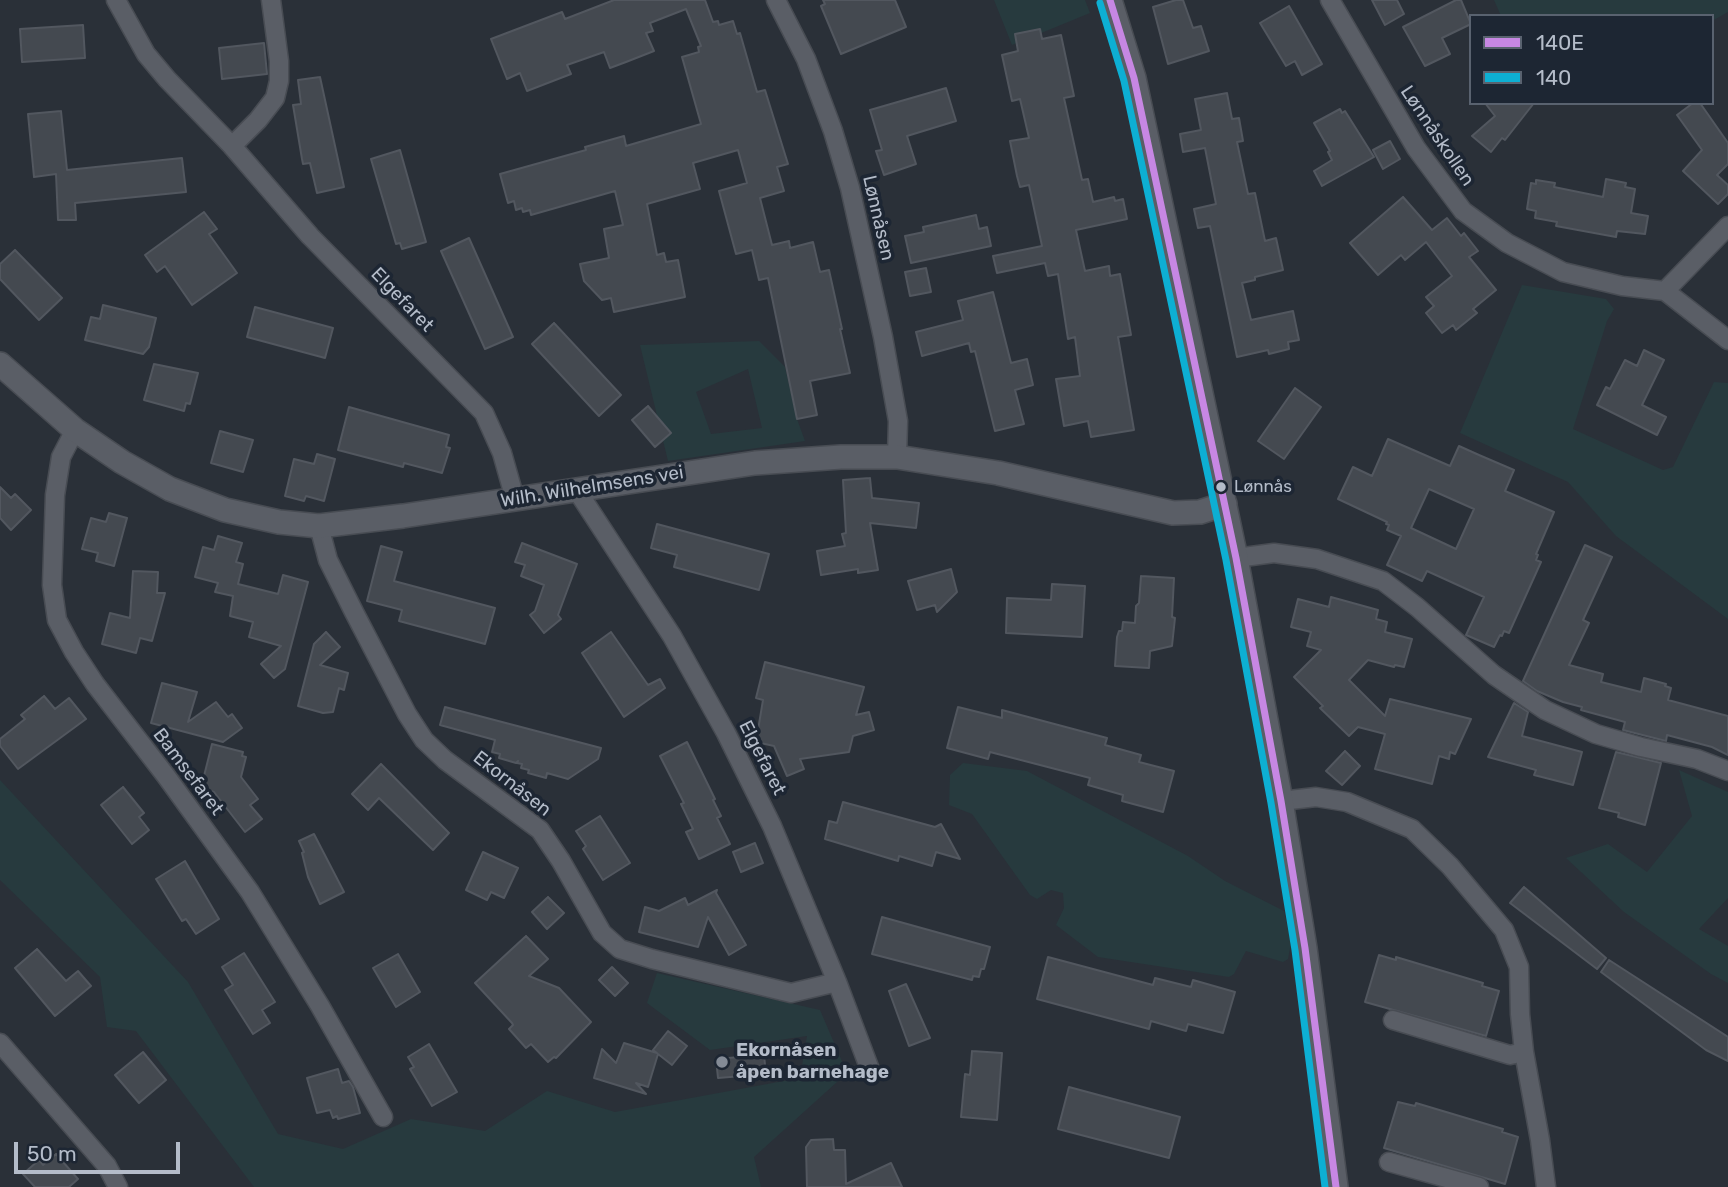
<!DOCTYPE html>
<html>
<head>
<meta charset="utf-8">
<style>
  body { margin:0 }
  #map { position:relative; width:1728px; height:1187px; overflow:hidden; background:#2a3038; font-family:Rubik,sans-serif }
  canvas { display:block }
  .legend { position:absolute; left:1469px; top:14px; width:245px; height:91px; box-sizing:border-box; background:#1d2633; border:2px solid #59626f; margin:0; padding:9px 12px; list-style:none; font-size:21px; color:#b4bcc9 }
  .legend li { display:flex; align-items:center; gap:14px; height:35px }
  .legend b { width:35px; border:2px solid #59626f }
  .scale { position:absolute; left:14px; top:1142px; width:166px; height:32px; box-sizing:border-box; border:4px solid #b4bcc9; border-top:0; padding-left:9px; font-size:21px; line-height:24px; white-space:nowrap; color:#b4bcc9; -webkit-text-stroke:5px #1d2633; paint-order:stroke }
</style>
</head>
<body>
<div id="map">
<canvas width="1728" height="1187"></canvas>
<ul class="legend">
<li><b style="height:9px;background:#c787e3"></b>140E</li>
<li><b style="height:9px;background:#0dafd3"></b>140</li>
</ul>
<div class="scale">50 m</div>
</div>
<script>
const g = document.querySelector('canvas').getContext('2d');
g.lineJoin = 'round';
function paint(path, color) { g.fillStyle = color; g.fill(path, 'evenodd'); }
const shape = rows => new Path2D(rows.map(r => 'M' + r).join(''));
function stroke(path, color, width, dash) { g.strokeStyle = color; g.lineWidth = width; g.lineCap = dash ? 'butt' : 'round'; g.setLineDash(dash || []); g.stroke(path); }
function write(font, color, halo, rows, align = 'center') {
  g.font = font + ' Rubik,sans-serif'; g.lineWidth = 7; g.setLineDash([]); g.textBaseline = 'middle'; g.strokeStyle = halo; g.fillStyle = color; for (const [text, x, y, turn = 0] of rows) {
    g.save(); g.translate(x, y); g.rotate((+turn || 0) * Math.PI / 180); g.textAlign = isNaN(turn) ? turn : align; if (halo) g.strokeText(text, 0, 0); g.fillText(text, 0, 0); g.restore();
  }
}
paint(shape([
  [994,0,1085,0,1090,13,1012,45],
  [1494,0,1728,0,1728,12,1712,21,1712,16,1501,16],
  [1522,285,1606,299,1614,309,1607,321,1573,429,1663,470,1673,467,1714,382,1728,383,1728,619,1616,536,1568,482,1460,433],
  [759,341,785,367,797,419,805,441,668,461,640,345],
  [748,369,762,428,711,434,696,392],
  [963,763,1027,771,1188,856,1225,881,1284,911,1291,943,1288,959,1283,962,1246,951,1234,974,1229,977,1098,957,1056,925,1064,908,1063,893,1051,890,1037,899,1030,895,972,814,949,805,950,775],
  [1679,770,1728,792,1728,898,1699,929,1728,946,1728,983,1711,974,1624,912,1566,858,1608,844,1647,872,1692,816],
  [0,780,188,982,278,1134,343,1149,411,1119,485,1131,547,1091,615,1112,800,1078,807,1036,710,1050,647,1003,657,973,820,1010,847,1073,754,1157,761,1187,254,1187,136,1031,107,1027,100,977,0,880]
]), '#273a3e');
const building = shape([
  [614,0,705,0,713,22,718,21,719,25,733,21,737,34,740,33,757,92,765,90,788,164,777,167,784,191,760,198,772,245,789,241,790,248,813,242,820,272,829,270,842,329,840,329,850,373,810,381,817,415,797,419,768,278,759,280,752,250,736,254,719,191,747,183,738,150,693,163,700,189,647,204,657,255,664,253,666,262,678,260,685,297,614,312,611,298,602,300,584,281,580,264,609,258,604,229,623,225,615,191,531,215,530,210,523,212,522,208,516,210,514,201,508,203,500,174,586,150,585,147,624,136,626,146,701,124,682,57,699,52,698,47,701,46,686,9,650,23,653,31,646,33,654,51,626,62,610,68,604,52,567,65,571,74,527,91,520,73,507,79,491,39,562,12,565,19,614,0],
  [823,0,895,0,906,27,841,54,821,6,825,4,823,0],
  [1176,0,1183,0,1193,28,1201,26,1209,51,1168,64,1153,7,1176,0],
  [1372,0,1397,0,1404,14,1385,25,1372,0],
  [1456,0,1461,0,1471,24,1442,38,1450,54,1425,66,1403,27,1456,0],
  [1289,6,1322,64,1302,75,1295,61,1286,66,1260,23,1289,6],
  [83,25,85,58,22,62,20,29,83,25],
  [1040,29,1042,39,1061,35,1074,96,1064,98,1082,180,1088,179,1093,202,1114,197,1115,201,1123,199,1127,219,1076,230,1085,271,1109,266,1110,276,1120,274,1131,335,1118,337,1134,430,1091,437,1088,421,1064,426,1056,379,1080,376,1075,337,1068,339,1058,274,1048,276,1045,263,997,273,993,256,1042,246,1029,185,1020,187,1017,176,1010,141,1029,138,1020,99,1012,101,1002,55,1018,51,1015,34,1040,29],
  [264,43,267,74,222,79,219,48,264,43],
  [320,77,344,187,317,193,310,163,303,164,302,159,293,105,301,104,298,80,320,77],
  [946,88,956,121,907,136,916,164,884,175,876,151,882,150,870,110,946,88],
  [1227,93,1232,119,1239,118,1243,141,1237,142,1248,194,1255,193,1265,241,1276,238,1283,270,1255,277,1255,280,1242,283,1251,320,1293,311,1299,340,1288,342,1289,349,1269,354,1268,350,1237,357,1210,226,1198,228,1194,209,1216,204,1205,148,1183,152,1180,134,1201,130,1195,99,1227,93],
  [1485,103,1534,103,1505,140,1502,138,1491,152,1472,136,1495,116,1485,103],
  [1693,103,1700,103,1728,143,1728,164,1717,175,1728,185,1728,194,1718,204,1683,171,1702,150,1677,115,1693,103],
  [1340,109,1342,113,1345,111,1374,157,1322,186,1314,171,1332,160,1328,152,1330,151,1314,123,1340,109],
  [61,111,67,170,182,158,186,192,75,203,76,220,58,220,56,174,34,177,28,114,61,111],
  [1390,141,1400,159,1383,169,1373,150,1390,141],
  [400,150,426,242,402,249,400,243,396,244,371,159,400,150],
  [1606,179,1626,183,1625,187,1635,189,1631,213,1648,216,1645,234,1617,231,1616,237,1556,226,1557,222,1535,218,1536,211,1527,209,1531,183,1536,184,1536,180,1555,183,1554,187,1603,197,1606,179],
  [1403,197,1432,230,1447,218,1461,236,1464,233,1478,251,1469,257,1496,290,1473,309,1477,313,1456,330,1453,325,1442,333,1426,313,1434,306,1426,297,1452,276,1426,242,1405,260,1401,255,1378,275,1350,243,1403,197],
  [204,212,217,229,209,234,237,273,192,305,165,266,157,272,145,255,204,212],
  [976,215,979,229,987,227,991,246,911,263,905,236,924,232,923,227,976,215],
  [469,238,513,337,485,349,441,251,469,238],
  [15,250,62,298,39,320,0,279,0,264,15,250],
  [926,268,931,292,910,296,905,272,926,268],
  [993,292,1011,363,1027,359,1033,385,1015,390,1024,424,995,431,975,351,971,352,969,343,922,356,916,332,963,320,958,301,993,292],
  [103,305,156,318,149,347,143,354,85,340,91,317,100,319,103,305],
  [255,307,333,328,325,358,247,337,255,307],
  [554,323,621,395,599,416,532,344,554,323],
  [1644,350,1664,360,1642,405,1666,417,1657,435,1597,405,1606,387,1610,389,1625,360,1637,366,1644,350],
  [154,364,198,373,190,404,186,403,184,411,144,400,154,364],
  [1295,388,1321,407,1284,459,1258,441,1295,388],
  [648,406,671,433,655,447,632,420,648,406],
  [349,407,449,435,446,447,450,448,442,473,404,463,403,467,338,450,349,407],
  [220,431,253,440,243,472,211,463,220,431],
  [1388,439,1450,466,1459,446,1479,455,1514,470,1505,491,1554,512,1536,554,1538,555,1536,560,1541,562,1509,633,1504,631,1502,636,1500,635,1494,647,1466,635,1484,597,1427,571,1422,581,1387,565,1401,536,1387,530,1389,525,1386,524,1387,522,1338,499,1353,467,1372,476,1388,439],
  [1429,489,1474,509,1456,549,1411,528,1429,489],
  [317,454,335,459,324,501,306,496,304,501,285,496,294,459,314,464,317,454],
  [870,478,872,498,919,503,916,528,870,523,878,570,858,573,858,569,821,575,817,551,845,546,842,534,846,533,843,480,870,478],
  [0,487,11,498,15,494,31,510,11,530,0,518,0,487],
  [109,513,127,518,114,566,96,561,98,553,82,549,91,518,106,522,109,513],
  [657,524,769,554,759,590,674,567,677,555,651,548,657,524],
  [218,536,242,543,236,562,243,564,238,584,278,594,283,575,308,582,285,669,274,678,261,664,281,646,249,637,253,622,230,616,233,596,215,592,218,583,195,577,203,547,214,550,218,536],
  [522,543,577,564,558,615,561,619,544,633,530,615,535,611,544,585,521,576,525,565,515,562,522,543],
  [1585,545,1612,557,1583,620,1589,623,1569,665,1603,674,1601,682,1641,692,1644,678,1666,684,1665,686,1671,688,1668,700,1728,716,1728,755,1712,747,1667,735,1666,741,1623,730,1625,722,1581,710,1582,707,1563,702,1537,691,1523,681,1585,545],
  [381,546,402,552,394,581,495,608,485,644,399,621,402,610,367,601,381,546],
  [951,569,957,592,937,612,935,605,917,610,908,581,951,569],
  [133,571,158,572,157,593,165,593,152,641,140,638,136,653,102,644,110,613,130,618,133,571],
  [1141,576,1174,578,1172,617,1175,618,1172,646,1150,651,1149,668,1115,666,1117,637,1119,631,1122,631,1123,622,1135,623,1136,606,1139,603,1141,576],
  [1052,584,1085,586,1082,637,1006,633,1007,598,1051,600,1052,584],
  [1331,597,1378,610,1376,619,1387,622,1385,632,1412,639,1404,667,1395,665,1394,667,1368,660,1349,680,1385,716,1390,699,1471,719,1455,754,1450,752,1449,759,1439,756,1432,784,1375,769,1385,734,1358,727,1349,736,1320,708,1323,706,1294,677,1321,650,1307,646,1311,632,1291,627,1298,599,1329,607,1331,597],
  [326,632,340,647,320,665,348,673,344,690,339,688,333,712,323,713,298,706,314,644,326,632],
  [611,632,648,685,660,679,665,688,624,717,582,653,611,632],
  [765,662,864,687,856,715,869,712,874,730,853,736,849,752,800,759,804,769,787,776,774,746,756,742,763,700,756,698,765,662],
  [162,683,197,692,188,722,216,702,228,717,232,714,242,728,223,742,151,723,162,683],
  [44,696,55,709,69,698,86,719,18,769,0,746,0,739,25,719,21,715,44,696],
  [1514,703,1528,712,1522,736,1582,752,1573,785,1534,775,1536,770,1488,757,1514,703],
  [445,707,601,748,598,759,568,779,547,773,546,778,528,773,529,770,521,768,522,764,517,763,518,761,516,763,499,758,500,754,492,752,495,740,440,725,445,707],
  [958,707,1002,718,1002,710,1107,738,1105,745,1141,755,1139,762,1174,771,1163,812,1122,801,1123,795,1088,785,1090,778,990,752,988,759,947,748,958,707],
  [687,742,715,799,713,800,721,816,717,818,730,844,699,859,686,832,693,829,681,804,684,803,660,756,687,742],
  [212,744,243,752,242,756,246,757,241,777,258,799,250,805,262,819,245,832,214,792,201,788,212,744],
  [1345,751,1360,766,1342,785,1326,771,1345,751],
  [1616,752,1661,763,1645,825,1618,817,1619,813,1599,808,1616,752],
  [381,764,449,833,433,850,379,798,368,810,352,794,381,764],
  [123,787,144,813,139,817,149,830,132,844,101,805,123,787],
  [843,802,935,827,941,824,960,859,936,852,932,866,899,856,898,861,825,839,829,821,837,823,843,802],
  [600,816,630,863,603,880,583,849,586,846,576,831,600,816],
  [314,834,344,892,320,904,308,877,302,853,304,852,299,841,314,834],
  [755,843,763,863,741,872,733,852,755,843],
  [483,852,518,868,504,898,491,892,487,900,466,890,483,852],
  [185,861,219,919,196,934,186,919,182,921,156,879,185,861],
  [1524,887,1606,958,1597,969,1510,903,1524,887],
  [717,890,716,893,746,945,729,955,708,917,698,947,639,932,645,907,659,911,685,898,688,905,717,890],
  [548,897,564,913,547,929,532,912,548,897],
  [882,917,990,947,984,969,981,969,979,977,973,976,972,980,872,954,882,917],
  [526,936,548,959,529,976,559,988,591,1022,556,1058,554,1057,548,1062,531,1044,526,1048,509,1029,513,1025,512,1023,475,983,526,936],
  [37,949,66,981,78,971,91,986,55,1016,15,968,37,949],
  [244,953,275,1002,262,1010,270,1023,253,1034,225,990,233,985,222,967,244,953],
  [398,954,420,992,396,1007,373,968,398,954],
  [1379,955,1396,960,1396,957,1483,983,1482,986,1499,991,1486,1036,1365,1002,1379,955],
  [1048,957,1153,985,1155,978,1191,987,1193,980,1235,992,1223,1033,1188,1024,1186,1031,1151,1021,1149,1029,1037,999,1048,957],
  [1609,960,1728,1037,1728,1061,1706,1050,1601,972,1609,960],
  [612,967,628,983,615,996,599,980,612,967],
  [906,984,930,1038,909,1046,889,991,906,984],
  [668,1031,687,1046,672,1065,658,1054,648,1087,636,1083,646,1094,594,1078,602,1049,616,1063,624,1043,657,1053,653,1050,668,1031],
  [429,1044,457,1092,432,1106,410,1069,414,1067,408,1057,429,1044],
  [972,1051,1002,1053,997,1120,961,1117,965,1074,970,1075,972,1051],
  [143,1052,166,1080,139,1103,115,1075,143,1052],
  [764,1055,766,1074,718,1078,716,1059,764,1055],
  [338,1069,342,1083,349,1081,353,1087,360,1113,338,1119,337,1116,333,1118,330,1110,317,1113,307,1078,338,1069],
  [1069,1087,1180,1117,1169,1158,1058,1129,1069,1087],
  [1398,1102,1415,1106,1416,1103,1503,1129,1502,1132,1518,1137,1505,1184,1384,1148,1398,1102],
  [833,1139,834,1150,845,1150,846,1184,891,1163,902,1187,807,1187,806,1147,811,1140,833,1139],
  [56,1154,78,1179,69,1187,35,1187,23,1174,39,1160,43,1165,56,1154]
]);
paint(building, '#444950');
stroke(building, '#52575f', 2);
const minor = shape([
  [116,0,146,54,167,79,232,146,310,236,484,413,502,453,515,499],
  [776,0,806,59,833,131,850,188,883,337,898,421,897,457],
  [1330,0,1416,148,1463,211,1507,243,1563,272,1622,286,1665,291,1728,340],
  [232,146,258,120,275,98,279,81,279,61,271,0],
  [1665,291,1728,226],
  [75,430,61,457,55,495,52,585,57,620,74,652,95,684,166,776,250,892,320,1006,383,1117],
  [576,489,672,636,726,733,772,826,837,982,869,1067],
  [319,526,328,560,354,612,407,714,424,740,445,760,540,830,561,861,602,933,620,949,652,959,791,993,837,982],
  [1236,558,1274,553,1317,559,1383,581,1417,607,1494,675,1545,710,1596,734,1641,747,1697,759,1728,771],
  [1281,801,1316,797,1347,802,1412,829,1450,866,1504,930,1519,967,1520,1014,1524,1052,1540,1140,1546,1187],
  [1393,1020,1510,1055,1524,1052],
  [0,1043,107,1166,118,1187],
  [1389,1162,1479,1187]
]);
const tertiary = shape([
  [1110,0,1134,78,1236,558,1281,801,1305,948,1336,1187],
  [0,364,75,430,122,462,170,489,225,510,279,522,319,526,403,516,755,463,841,457,897,457,998,473,1173,513,1200,512,1225,504]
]);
stroke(minor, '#484c53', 21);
stroke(tertiary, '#484c53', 26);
stroke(minor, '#5a5e66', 18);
stroke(tertiary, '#5a5e66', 23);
stroke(shape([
  [1110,0,1134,78,1236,558,1281,801,1305,948,1336,1187]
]), '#c787e3', 7);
stroke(shape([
  [1100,3,1124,81,1226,560,1271,803,1295,950,1325,1187]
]), '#0dafd3', 7);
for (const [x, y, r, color] of [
  [1221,487,6,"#b4bcc9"],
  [722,1062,7,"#848b96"]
]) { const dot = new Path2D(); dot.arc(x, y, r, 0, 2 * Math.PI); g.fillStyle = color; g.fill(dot); stroke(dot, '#1d2633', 2.5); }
write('17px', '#b4bcc9', '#1d2633', [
  ["Lønnås",1234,487]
], 'left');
write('19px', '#b4bcc9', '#1d2633', [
  ["Lønnåskollen",1437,136,56],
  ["Lønnåsen",878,218,77],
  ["Elgefaret",402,300,46],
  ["Wilh. Wilhelmsens vei",592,487,-9],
  ["Elgefaret",762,758,63],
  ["Bamsefaret",188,772,53],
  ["Ekornåsen",512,784,38]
]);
write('bold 19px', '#b4bcc9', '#1d2633', [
  ["Ekornåsen",736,1051],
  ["åpen barnehage",736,1073]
], 'left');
</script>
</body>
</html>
